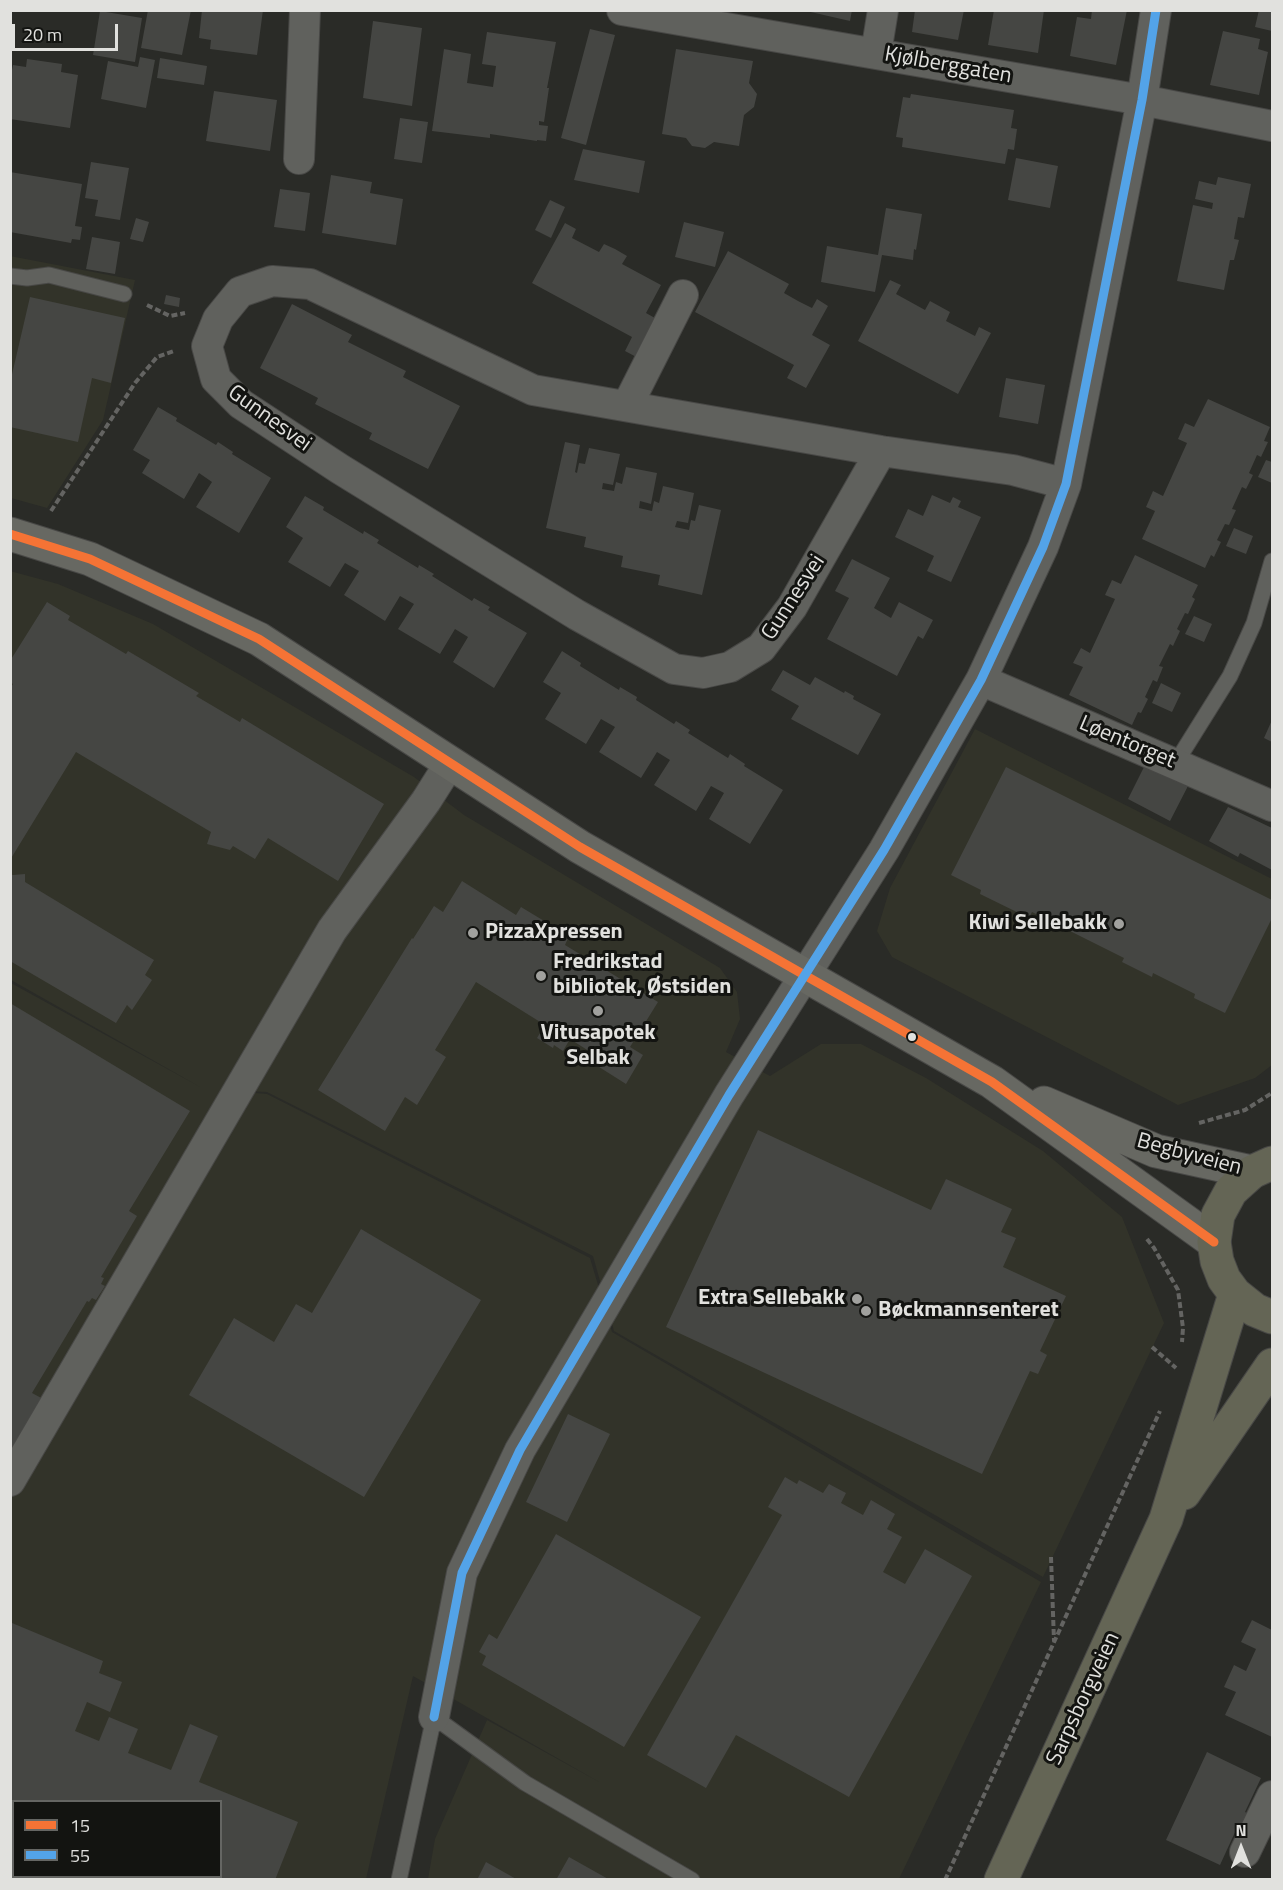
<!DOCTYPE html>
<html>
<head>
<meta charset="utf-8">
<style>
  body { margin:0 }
  #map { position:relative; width:1283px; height:1890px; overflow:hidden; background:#2a2b27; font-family:"Titillium Web",sans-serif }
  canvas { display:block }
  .frame { position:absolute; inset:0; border:12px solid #e1e1de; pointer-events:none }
  .legend { position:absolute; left:12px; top:1800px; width:210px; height:78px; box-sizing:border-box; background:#131411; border:2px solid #656663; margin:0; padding:8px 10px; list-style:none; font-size:18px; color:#e1e1de }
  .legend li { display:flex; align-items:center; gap:12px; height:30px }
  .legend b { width:30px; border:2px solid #656663 }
  .north { position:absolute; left:1211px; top:1818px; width:60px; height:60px; -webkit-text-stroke:4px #131411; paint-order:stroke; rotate:0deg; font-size:16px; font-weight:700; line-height:24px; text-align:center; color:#e1e1de }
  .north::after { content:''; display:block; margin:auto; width:21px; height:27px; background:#e1e1de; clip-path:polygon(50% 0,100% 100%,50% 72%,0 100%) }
  .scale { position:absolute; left:12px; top:24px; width:106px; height:27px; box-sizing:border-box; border:3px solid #e1e1de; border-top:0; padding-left:8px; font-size:18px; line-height:21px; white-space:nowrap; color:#e1e1de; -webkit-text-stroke:4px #131411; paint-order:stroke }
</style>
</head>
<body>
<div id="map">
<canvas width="1283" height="1890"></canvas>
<div class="frame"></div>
<ul class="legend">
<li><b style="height:8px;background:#f57335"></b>15</li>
<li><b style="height:8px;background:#53a3e8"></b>55</li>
</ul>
<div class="north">N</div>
<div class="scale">20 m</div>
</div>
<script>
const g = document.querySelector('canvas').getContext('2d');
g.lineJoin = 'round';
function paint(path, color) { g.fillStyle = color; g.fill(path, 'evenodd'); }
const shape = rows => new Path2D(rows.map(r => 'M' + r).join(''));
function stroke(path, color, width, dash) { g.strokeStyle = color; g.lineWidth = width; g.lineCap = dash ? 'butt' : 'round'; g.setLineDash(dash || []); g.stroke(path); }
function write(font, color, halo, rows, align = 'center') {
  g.font = font + ' "Titillium Web",sans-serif'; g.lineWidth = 6; g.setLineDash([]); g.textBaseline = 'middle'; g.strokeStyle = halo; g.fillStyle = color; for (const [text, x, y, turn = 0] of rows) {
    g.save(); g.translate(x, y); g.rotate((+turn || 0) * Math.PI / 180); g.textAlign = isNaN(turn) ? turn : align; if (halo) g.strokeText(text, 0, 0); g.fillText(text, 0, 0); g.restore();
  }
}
paint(shape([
  [10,256,135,280,103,420,47,508,11,498],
  [10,571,58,584,153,624,414,777,464,815,720,968,737,992,740,1019,726,1052,770,1076,821,1044,861,1044,926,1078,1043,1151,1122,1217,1164,1323,1043,1577,614,1331,593,1256,267,1092,221,1090,267,1094,590,1258,612,1332,1041,1582,899,1879,428,1879,435,1839,487,1720,601,1783,413,1676,366,1879,11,1879,11,983,202,1088,11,980],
  [14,1802,220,1802,220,1876,14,1876],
  [975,729,1272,879,1272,1065,1255,1078,1178,1105,892,957,877,931,890,888]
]), '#323329');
paint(shape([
  [148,10,191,10,182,55,141,48],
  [202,10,263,10,257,55,210,49,211,40,199,38],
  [802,10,852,10,850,21],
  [915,10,964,10,958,40,912,32],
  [994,10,1044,10,1038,53,988,45],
  [1092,10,1127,10,1116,65,1070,56,1077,17,1091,19],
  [1259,10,1272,10,1272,31,1255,27],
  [100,11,142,18,135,62,93,55],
  [373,21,422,28,412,106,363,98],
  [590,29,615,35,586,145,561,138],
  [1223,31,1260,39,1258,49,1268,52,1259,95,1210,85],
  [487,32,556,42,547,88,549,88,544,122,539,121,539,125,548,126,546,141,537,140,537,141,490,134,490,138,432,131,444,49,471,54,467,83,493,87,496,66,482,64],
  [676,49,753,61,749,83,757,94,754,107,744,115,739,146,714,142,705,148,692,146,686,138,662,134],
  [140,57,155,60,146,108,101,99,108,61,138,67],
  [160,58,207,66,204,85,157,78],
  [27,59,62,64,61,72,78,75,70,128,10,119,10,79,13,65,26,67],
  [214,91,277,100,270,151,206,141],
  [911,94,1014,110,1011,128,1017,129,1014,150,1008,149,1005,164,902,147,903,138,896,137,903,97,910,98],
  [400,118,428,122,422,163,394,159],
  [583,149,645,161,639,193,574,180],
  [1016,158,1058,166,1050,208,1008,200],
  [91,162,129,168,120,220,95,216,98,200,85,198],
  [10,172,82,184,75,226,82,227,80,240,72,239,71,243,10,232],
  [331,175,372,182,370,193,403,199,396,245,322,233],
  [1218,177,1251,184,1244,218,1238,217,1234,239,1239,240,1234,260,1230,260,1224,290,1177,281,1193,205,1212,209,1213,203,1195,199,1199,181,1216,185],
  [280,189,310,193,305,231,274,227],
  [550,200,565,207,551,238,535,230],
  [886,208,922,214,916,250,914,249,913,260,882,255,875,292,821,282,827,246,878,255],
  [136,218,149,222,143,242,130,239],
  [684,222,724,232,715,267,675,257],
  [565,223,576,229,572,238,599,252,604,244,615,249,627,256,622,264,661,285,646,313,662,322,642,360,625,351,632,337,532,283],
  [92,237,120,242,115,274,86,269],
  [728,251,789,284,784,293,798,301,812,308,817,299,828,306,812,335,830,345,806,388,787,378,794,365,695,312],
  [890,280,901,285,896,294,925,310,930,301,950,312,946,321,975,336,979,327,991,333,958,394,858,341],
  [166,295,180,298,179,307,164,304],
  [30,297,125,318,111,383,92,378,78,442,10,427,10,383],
  [292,304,352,335,348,342,406,371,403,377,460,406,428,469,369,439,372,433,315,404,318,398,260,368],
  [1006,378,1045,385,1038,424,999,417],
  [1208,399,1270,427,1264,441,1268,442,1261,457,1257,455,1249,473,1253,475,1246,489,1242,487,1232,509,1236,510,1229,525,1225,524,1217,540,1221,542,1214,557,1211,555,1205,568,1142,539,1155,511,1146,507,1153,491,1163,496,1187,443,1178,439,1185,423,1194,427],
  [158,407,177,418,176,421,216,445,218,442,233,452,232,454,271,478,239,533,196,507,212,482,199,473,184,499,142,473,150,460,133,450],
  [565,442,580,445,575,472,577,473,579,463,585,464,589,448,620,454,613,485,603,483,602,489,614,491,616,482,622,484,626,467,657,473,651,504,640,501,639,508,652,511,654,501,659,503,663,486,694,493,688,523,677,521,675,527,689,530,691,520,695,521,699,505,721,510,702,595,658,585,660,575,621,567,623,556,584,547,586,537,546,528],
  [1266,460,1272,462,1272,483,1258,477],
  [932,495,950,503,953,497,961,501,958,507,981,517,951,582,927,571,934,556,895,537,908,509,923,516],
  [305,496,324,507,323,510,363,534,364,531,379,540,377,543,418,568,419,565,434,574,432,576,472,601,474,598,490,607,488,610,527,633,494,688,453,662,468,637,455,629,440,654,398,629,414,604,400,596,385,621,344,595,359,571,345,563,330,587,288,562,303,538,286,527],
  [1234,528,1253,536,1246,554,1226,546],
  [1135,555,1198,585,1192,597,1195,599,1188,614,1185,613,1177,629,1180,631,1173,646,1170,644,1159,666,1163,667,1157,682,1153,680,1145,697,1148,699,1141,713,1138,712,1132,725,1069,695,1083,667,1073,663,1081,648,1090,653,1115,599,1105,595,1112,580,1121,584],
  [852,559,890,578,874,608,891,618,899,602,933,620,923,639,918,636,897,676,827,639,849,598,835,591],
  [47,602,70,616,68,620,126,654,128,651,199,693,196,696,240,722,242,718,384,804,338,881,268,838,255,859,233,846,230,850,207,844,211,832,76,752,10,860,10,689,13,684,10,682,10,661],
  [1194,616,1212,624,1204,642,1185,634],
  [562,651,581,663,580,666,619,690,620,687,637,697,636,700,674,724,676,721,690,730,688,733,728,758,730,754,745,764,744,766,783,790,750,844,709,819,724,793,711,786,696,811,654,785,670,760,657,752,641,778,599,752,615,727,601,719,586,744,545,719,561,693,543,682],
  [783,670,810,685,815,677,844,693,845,691,854,696,853,699,881,714,858,755,791,719,799,706,771,690],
  [1161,683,1181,693,1172,712,1152,703],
  [1272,720,1272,742,1264,738],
  [1145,765,1188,786,1170,821,1128,799],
  [1006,767,1272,900,1272,918,1225,1013,1194,998,1195,994,1153,973,1152,977,1122,962,1124,958,1032,912,1029,918,980,894,981,890,951,875],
  [1228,807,1272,828,1272,870,1240,853,1238,857,1209,841],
  [10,874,13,875,25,874,25,882,154,960,145,975,152,980,132,1010,127,1005,116,1023,10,961],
  [462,881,516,915,521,907,569,936,565,945,658,1002,630,1047,643,1055,626,1084,588,1060,592,1053,570,1039,563,1051,554,1045,553,1048,537,1038,545,1025,476,982,435,1050,446,1057,417,1105,405,1097,385,1131,318,1090,412,938,413,939,434,906,443,912],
  [10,1003,190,1111,129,1211,137,1216,101,1277,104,1278,101,1284,105,1286,96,1300,92,1298,89,1302,87,1301,32,1393,45,1400,10,1458],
  [758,1130,931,1210,946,1179,1012,1209,1001,1232,1016,1238,1003,1267,1066,1296,1040,1351,1047,1355,1038,1374,1030,1371,982,1474,666,1327],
  [361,1229,481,1300,364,1497,189,1395,234,1318,274,1342,296,1304,312,1313],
  [568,1414,610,1434,567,1522,526,1502],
  [785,1477,797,1484,799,1480,823,1493,829,1484,846,1493,841,1503,863,1515,871,1500,895,1514,887,1529,902,1537,883,1572,905,1584,925,1549,972,1576,849,1797,736,1735,706,1788,647,1755,782,1515,768,1507],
  [556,1534,701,1617,624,1747,482,1665,486,1656,479,1652,489,1634,497,1639],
  [1252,1620,1272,1630,1272,1737,1225,1715,1236,1692,1224,1687,1234,1665,1246,1671,1256,1649,1241,1642],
  [12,1623,103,1661,99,1673,122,1682,110,1712,87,1702,75,1731,99,1741,109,1717,138,1729,128,1753,171,1770,190,1724,218,1736,199,1782,298,1822,275,1880,10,1880],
  [14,1802,220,1802,220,1876,14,1876],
  [1207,1752,1261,1778,1245,1812,1252,1816,1244,1834,1236,1830,1220,1865,1166,1840],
  [569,1857,610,1880,556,1880],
  [486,1862,518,1880,477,1880]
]), '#454643');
const lane = shape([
  [10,276,27,278,49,275,124,294],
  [1175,764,1230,676,1254,623,1272,561],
  [399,1880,434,1717,525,1783,692,1880]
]);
const street = shape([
  [622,10,1142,100,1272,126],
  [876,53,883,10],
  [299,159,305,10],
  [627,406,683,295],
  [881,451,792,607,761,648,730,667,703,673,674,669,577,615,340,469,241,404,216,379,207,346,218,319,240,292,272,281,310,284,533,390,881,451,1013,470,1066,484],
  [981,680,1272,806],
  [10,1481,332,930,426,801,450,763],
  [434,1717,462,1573,520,1450,729,1095,884,850,981,680,1043,547,1066,484,1142,100,1156,10],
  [1245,1852,1272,1796]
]);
const secondary = shape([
  [10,534,90,559,259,639,580,847,992,1082,1214,1242],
  [1044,1103,1156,1151,1252,1172]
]);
const highway = shape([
  [1272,1163,1252,1172,1231,1191,1218,1215,1214,1242,1217,1261,1224,1279,1235,1294,1255,1310,1272,1317],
  [1184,1493,1272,1365],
  [1001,1880,1166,1519,1235,1294]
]);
stroke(lane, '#484846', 17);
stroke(street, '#484846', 32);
stroke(secondary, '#484846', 35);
stroke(highway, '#484846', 35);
stroke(shape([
  [147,305,170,316,185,313],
  [51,511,135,383,157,357,174,351],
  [1199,1123,1245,1110,1272,1093],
  [1147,1239,1154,1248,1178,1290,1183,1328,1182,1342],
  [1152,1347,1176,1368],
  [1051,1557,1054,1641],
  [945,1880,1160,1411]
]), '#646462', 4, [6, 3]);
stroke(lane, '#60615d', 15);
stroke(street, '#60615d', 30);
stroke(secondary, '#676862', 33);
stroke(highway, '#646555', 33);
stroke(shape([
  [10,534,90,559,259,639,580,847,992,1082,1214,1242]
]), '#f57335', 9);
stroke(shape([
  [434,1717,462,1573,520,1450,729,1095,884,850,981,680,1043,547,1066,484,1142,100,1156,10]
]), '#53a3e8', 9);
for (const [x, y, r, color] of [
  [1119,924,6,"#a1a19e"],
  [473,933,6,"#a1a19e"],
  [541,976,6,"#a1a19e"],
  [598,1011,6,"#a1a19e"],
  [912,1037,5,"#e1e1de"],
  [857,1299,6,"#a1a19e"],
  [866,1311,6,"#a1a19e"]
]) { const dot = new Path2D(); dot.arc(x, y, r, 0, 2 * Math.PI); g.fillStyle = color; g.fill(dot); stroke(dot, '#131411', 2); }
write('22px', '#e1e1de', '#131411', [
  ["Kjølberggaten",948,66,10],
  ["Gunnesvei",269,419,36],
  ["Gunnesvei",794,598,-57],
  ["Løentorget",1127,743,23],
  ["Begbyveien",1189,1155,15],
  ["Sarpsborgveien",1084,1699,-65]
]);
write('bold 22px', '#e1e1de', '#131411', [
  ["Kiwi Sellebakk",1107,924,"right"],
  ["PizzaXpressen",485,933],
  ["Fredrikstad",553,963],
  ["bibliotek, Østsiden",553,988],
  ["Vitusapotek",598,1034,"center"],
  ["Selbak",598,1059,"center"],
  ["Extra Sellebakk",845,1299,"right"],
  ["Bøckmannsenteret",878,1311]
], 'left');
</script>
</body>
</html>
